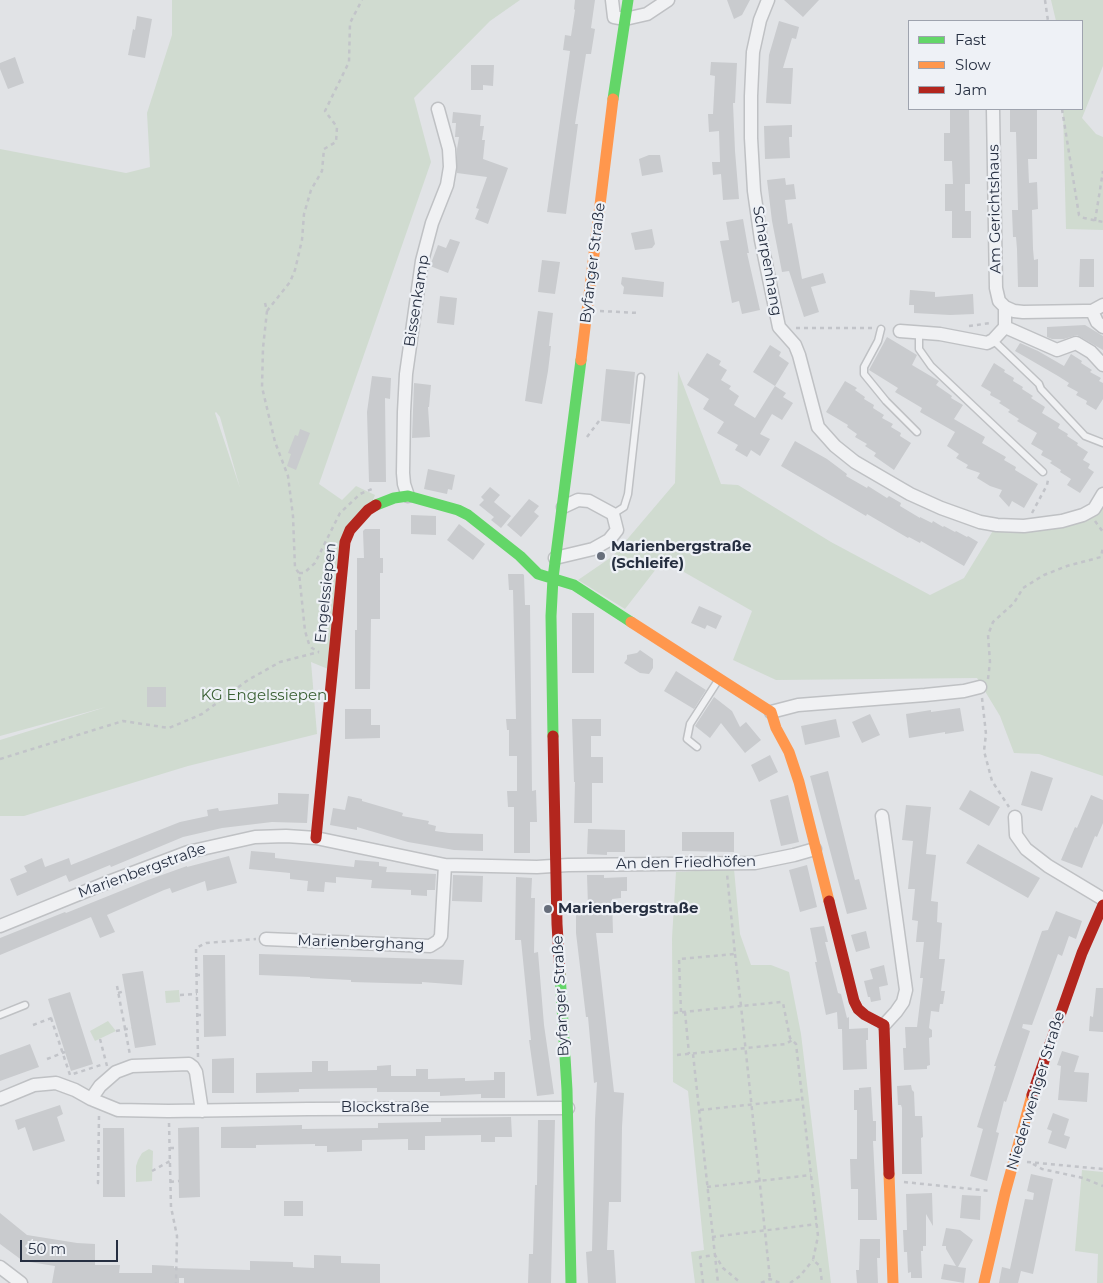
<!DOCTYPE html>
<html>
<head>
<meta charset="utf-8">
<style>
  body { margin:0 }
  #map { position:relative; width:1103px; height:1283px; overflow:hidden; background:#e1e3e6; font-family:Montserrat,sans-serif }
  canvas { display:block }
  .legend { position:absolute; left:908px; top:20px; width:175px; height:90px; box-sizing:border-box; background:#eef1f6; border:1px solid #9ea3ae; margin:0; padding:6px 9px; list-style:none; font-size:15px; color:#262f41 }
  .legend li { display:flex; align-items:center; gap:10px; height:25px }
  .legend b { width:25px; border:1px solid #9ea3ae }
  .scale { position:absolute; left:20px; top:1240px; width:98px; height:22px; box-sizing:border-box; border:2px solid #262f41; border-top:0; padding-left:6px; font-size:15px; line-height:18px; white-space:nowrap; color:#262f41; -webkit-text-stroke:4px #eef1f6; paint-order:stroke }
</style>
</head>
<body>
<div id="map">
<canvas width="1103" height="1283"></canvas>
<ul class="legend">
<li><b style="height:6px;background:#63d668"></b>Fast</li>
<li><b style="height:6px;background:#ff974d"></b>Slow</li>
<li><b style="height:6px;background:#b3261e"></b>Jam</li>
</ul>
<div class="scale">50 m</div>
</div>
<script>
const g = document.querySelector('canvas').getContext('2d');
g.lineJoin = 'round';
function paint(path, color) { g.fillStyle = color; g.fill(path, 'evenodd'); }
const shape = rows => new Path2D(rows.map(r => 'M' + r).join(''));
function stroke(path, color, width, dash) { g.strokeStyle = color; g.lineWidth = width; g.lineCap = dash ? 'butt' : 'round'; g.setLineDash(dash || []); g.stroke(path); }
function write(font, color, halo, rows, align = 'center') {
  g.font = font + ' Montserrat,sans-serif'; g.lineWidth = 4.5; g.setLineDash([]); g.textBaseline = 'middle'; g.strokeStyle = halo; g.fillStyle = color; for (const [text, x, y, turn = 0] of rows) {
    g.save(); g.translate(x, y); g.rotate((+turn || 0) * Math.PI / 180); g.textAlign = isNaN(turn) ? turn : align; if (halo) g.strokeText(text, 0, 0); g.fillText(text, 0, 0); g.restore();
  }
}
paint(shape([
  [172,0,520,0,490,21,414,98,431,162,319,484,342,500,356,486,375,495,371,505,341,545,328,669,311,662,317,734,188,766,24,816,0,816,0,740,106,707,0,736,0,149,126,173,150,167,147,113,172,35],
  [216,412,220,417,240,488,215,413],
  [1051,0,1103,0,1103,66,1082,118,1096,134,1103,137,1103,230,1066,229,1063,109,1082,109,1082,21,1056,21],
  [678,371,721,484,738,485,831,542,930,595,964,578,994,529,1022,531,1103,503,1103,776,1039,754,1014,753,1000,716,977,678,776,680,733,660,752,611,663,560,625,609,578,580,613,556,675,483],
  [734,869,740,934,751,965,771,965,789,972,801,1034,831,1283,695,1283,691,1252,704,1250,688,1091,673,1082,672,938,676,872],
  [179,990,180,1002,166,1003,165,991],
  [108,1021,116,1031,95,1041,90,1031],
  [149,1149,153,1151,152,1181,136,1182,136,1166,138,1160,142,1153],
  [1082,1170,1103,1172,1103,1283,1097,1283,1098,1254,1075,1251]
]), '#d0dbd0');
paint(shape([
  [575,0,595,0,591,28,595,29,591,54,586,54,575,124,578,124,566,214,547,212,570,51,563,50,565,35,571,36,575,10,574,9],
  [727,0,750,0,742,15,734,19],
  [784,0,819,0,803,17],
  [137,16,152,19,145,58,128,55,133,29,135,30],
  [779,21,799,27,796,39,792,38,783,68,793,68,791,104,766,103,769,55],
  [15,57,24,83,8,89,0,69,0,63],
  [711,62,737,63,735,103,733,103,735,151,739,199,723,200,721,174,713,175,712,162,720,162,719,131,709,132,708,114,713,114,715,76,710,75],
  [471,65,494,65,493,86,483,85,483,90,471,90],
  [950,109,969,109,970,184,965,184,965,211,971,211,971,238,952,238,952,211,945,211,945,184,953,184,952,161,944,161,944,133,950,133],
  [1010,109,1037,109,1037,159,1028,159,1029,183,1037,182,1038,209,1032,210,1033,249,1034,260,1038,259,1038,287,1018,287,1017,249,1016,237,1013,237,1012,210,1018,210,1016,132,1010,132],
  [453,112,481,115,480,126,484,126,482,140,485,140,483,159,508,168,488,224,475,219,479,209,476,208,487,177,457,173,457,149,459,137,455,137,456,123,452,123],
  [792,125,792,137,789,137,790,158,765,159,764,126],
  [649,155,660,155,663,172,642,176,639,159],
  [785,178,786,185,794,184,796,199,785,200,788,224,792,223,802,279,823,273,826,283,811,287,819,312,804,317,789,271,782,272,772,221,767,180],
  [743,219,749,253,747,253,760,310,742,314,739,301,732,303,720,241,729,240,726,222],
  [652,229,655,244,652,248,635,250,631,233],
  [450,239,460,242,448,273,430,266,438,245,446,248],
  [1080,259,1094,259,1094,287,1079,287],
  [542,260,560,262,555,294,538,292],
  [622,277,664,282,663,297,623,294,624,287,621,284],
  [910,290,935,292,935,297,973,294,974,314,950,315,914,313,914,305,909,305],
  [440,296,457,298,454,325,437,323],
  [538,311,553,313,549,346,551,346,548,371,542,404,525,401],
  [1085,325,1103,336,1103,350,1077,335,1064,339,1052,339,1047,337,1047,327],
  [887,337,917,355,912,365,939,381,936,385,952,396,951,398,963,405,954,419,985,437,982,443,1006,457,1004,460,1016,467,1015,470,1038,484,1024,508,1012,501,1009,507,999,496,1002,490,990,486,977,478,980,473,966,468,968,465,956,458,959,454,947,446,955,432,920,412,922,408,895,392,898,388,869,370],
  [1020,343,1038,351,1064,366,1071,354,1082,361,1081,363,1092,370,1090,372,1101,378,1099,381,1103,383,1103,399,1096,410,1086,404,1087,401,1076,395,1078,392,1067,386,1069,383,1058,376,1015,351],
  [770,345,781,352,779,356,789,363,775,386,753,372],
  [707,353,721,361,719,365,727,370,721,380,731,386,729,389,739,396,734,405,755,418,775,386,786,393,783,397,793,403,782,420,772,414,760,434,770,439,760,456,751,450,747,457,735,450,738,445,717,433,724,422,703,409,709,399,687,385],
  [994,363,1005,370,1004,372,1014,378,1013,381,1023,387,1022,389,1033,396,1031,398,1045,407,1042,413,1060,424,1058,428,1068,434,1067,436,1078,443,1077,445,1088,452,1083,460,1090,464,1088,468,1094,472,1080,493,1067,485,1071,479,1060,472,1061,470,1050,463,1052,461,1041,455,1043,451,1031,444,1037,433,1017,421,1019,419,1008,412,1010,410,999,403,1001,401,990,395,991,392,981,386],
  [606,369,635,372,630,424,601,421],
  [372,376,391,378,390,399,385,398,386,482,369,482,367,412],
  [845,381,857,388,855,390,865,397,864,399,874,405,873,408,884,415,882,418,893,424,891,427,901,433,900,436,911,443,894,470,874,456,876,453,865,446,867,444,855,437,857,434,847,427,848,425,826,412],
  [414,383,431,385,429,407,428,407,430,437,412,438],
  [300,429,310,433,296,470,287,466,291,454,288,453,295,435,298,436],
  [795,441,827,459,847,474,846,476,867,488,868,486,887,498,889,496,901,503,900,506,920,518,920,517,932,523,933,521,943,527,944,526,955,532,956,531,967,537,968,536,978,542,964,566,921,541,920,543,909,537,908,538,867,514,866,516,781,466],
  [428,469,455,475,452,490,448,489,447,494,424,489],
  [490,487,500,495,494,502,511,516,501,528,491,520,494,517,479,505,484,500,481,497],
  [529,499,539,506,534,512,539,516,521,537,507,525],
  [411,515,436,516,436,535,411,534],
  [459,524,485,544,473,560,447,540],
  [365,529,380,529,380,558,383,558,383,573,380,573,380,619,371,619,370,689,355,689,355,630,357,630,357,558,364,558,363,531],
  [508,574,523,574,524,575,525,605,530,605,532,791,536,790,537,822,530,822,530,853,514,853,514,807,508,807,507,791,517,791,517,756,509,756,509,730,507,730,506,719,516,719,513,590,509,590],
  [699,606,722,616,716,629,707,625,705,629,691,623],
  [572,613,594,613,594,673,572,673],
  [640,650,653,659,653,668,649,674,640,673,624,663,627,659,627,655,637,653],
  [676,671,706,690,694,709,664,691],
  [147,687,166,687,166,707,147,707],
  [714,697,732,711,740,727,746,722,761,740,745,753,721,723,710,738,695,726],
  [960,708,964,731,945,734,945,732,909,738,906,714,931,710,931,712],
  [345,709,371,709,371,725,380,725,380,738,345,739],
  [870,714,880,735,862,743,852,722],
  [572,719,601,719,601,736,591,736,591,757,603,757,603,783,592,783,592,823,574,823,575,782,574,782],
  [836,719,840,737,805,745,801,726],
  [770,755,778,772,759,782,751,765],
  [828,771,855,880,859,879,867,909,847,914,810,776],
  [1031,771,1053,778,1042,811,1021,805],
  [970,790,1000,807,989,826,959,809],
  [278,793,309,794,307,823,272,822,222,828,183,837,111,867,110,865,69,882,66,875,17,896,10,879,27,872,24,866,42,858,45,867,69,858,71,865,180,822,208,816,207,810,218,808,219,811,278,804],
  [788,795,799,842,781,846,770,800],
  [1091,795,1103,800,1103,823,1097,837,1095,836,1082,868,1061,860,1075,827,1077,828],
  [348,796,362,799,362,801,403,813,402,816,429,821,428,824,436,826,435,831,449,833,483,834,483,851,454,850,408,842,357,827,357,830,330,825,333,808,345,810],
  [906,805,931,807,926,854,936,855,931,901,938,902,937,922,942,923,939,959,945,959,941,991,945,991,943,1004,940,1004,939,1012,931,1011,929,1028,932,1030,932,1037,929,1038,930,1065,927,1066,927,1069,904,1070,903,1048,906,1048,905,1027,917,1027,923,978,920,978,924,942,916,942,918,921,912,920,915,889,908,889,913,841,902,840],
  [588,829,625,830,625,852,607,852,607,855,587,854],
  [682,832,734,832,734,852,682,851],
  [978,844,1040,878,1028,898,966,863],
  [251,851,275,853,275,858,354,867,355,860,379,862,379,866,387,867,386,872,436,874,435,890,427,890,427,896,411,895,411,890,371,888,372,880,336,877,336,883,325,882,324,892,307,891,308,881,290,879,290,873,249,869],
  [229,856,237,883,207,891,205,881,172,893,170,888,164,890,107,915,115,932,100,938,91,917,0,955,0,938,65,912,66,913,148,880,187,866,187,867],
  [807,865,817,907,800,912,789,870],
  [453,875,483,876,482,902,452,901],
  [587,875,604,875,604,878,627,877,627,891,621,891,621,898,612,899,613,933,596,933,614,1092,624,1093,622,1127,621,1202,609,1202,607,1250,614,1250,616,1283,588,1283,586,1252,592,1251,595,1120,597,1082,594,1083,588,1017,586,1017,576,933,576,907,588,906],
  [516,877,532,878,531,898,535,898,534,953,538,952,544,1025,554,1094,537,1096,529,1040,531,1040,521,940,515,940],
  [1056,911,1082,921,1076,939,1069,936,1062,956,1058,954,1032,1025,1023,1024,1022,1028,1030,1031,1006,1102,1004,1101,996,1132,999,1133,987,1181,970,1176,983,1129,977,1127,996,1066,994,1066,1042,931,1048,930],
  [824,926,828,942,825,942,838,993,841,994,847,1018,849,1017,849,1029,868,1028,868,1040,866,1040,867,1069,843,1070,842,1029,838,1029,837,1012,826,1015,815,962,817,962,810,928],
  [866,931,870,948,856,952,851,935],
  [259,954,464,960,462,985,422,982,422,984,351,982,351,980,310,978,310,977,259,975],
  [203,955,225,955,226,1036,204,1037],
  [884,965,888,985,879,987,881,1000,871,1002,870,997,868,997,864,981,873,979,870,969],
  [143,971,156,1045,135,1048,122,974],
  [1096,988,1103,988,1103,1032,1089,1031,1090,1016,1093,1017],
  [70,992,93,1064,71,1071,48,999],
  [30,1044,39,1067,0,1081,0,1055],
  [1062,1051,1079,1056,1074,1072,1089,1073,1087,1102,1058,1100,1061,1066,1057,1065],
  [234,1058,234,1093,212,1093,212,1059],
  [312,1061,328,1061,328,1071,377,1070,377,1066,391,1065,391,1076,416,1076,416,1069,428,1069,428,1079,465,1078,465,1081,494,1080,494,1072,505,1072,505,1098,481,1098,481,1094,440,1096,440,1092,377,1092,377,1088,299,1089,299,1092,256,1093,256,1073,312,1072],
  [911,1085,912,1090,914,1092,915,1116,922,1116,923,1137,921,1138,922,1174,902,1174,902,1108,901,1105,898,1105,897,1086],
  [871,1087,873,1121,876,1121,876,1141,873,1141,877,1220,858,1220,858,1189,851,1189,850,1159,857,1159,857,1110,854,1110,854,1090,859,1090,859,1088],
  [60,1105,63,1114,57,1117,65,1141,33,1151,25,1127,18,1130,15,1120],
  [1053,1113,1069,1119,1064,1135,1070,1137,1066,1149,1048,1143,1052,1131,1047,1129],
  [511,1117,512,1137,495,1137,495,1142,481,1142,481,1135,425,1136,425,1150,408,1150,408,1139,362,1140,362,1151,327,1152,327,1146,315,1146,315,1144,256,1145,256,1148,221,1148,221,1127,302,1125,302,1129,378,1128,378,1123,441,1122,441,1118],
  [538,1120,555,1120,551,1283,528,1283,529,1254,533,1254,535,1185,537,1185],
  [199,1127,200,1197,179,1198,178,1128],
  [103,1128,124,1128,125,1197,103,1197],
  [1031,1174,1053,1179,1033,1274,1021,1271,1018,1283,999,1283,1002,1267,1010,1269,1025,1199,1033,1200,1034,1193,1027,1191],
  [932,1193,933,1226,926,1214,926,1246,923,1246,923,1251,921,1251,922,1278,911,1278,911,1272,908,1273,907,1252,904,1252,903,1230,907,1230,906,1194],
  [962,1195,981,1196,980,1220,960,1218],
  [284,1201,303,1201,303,1216,284,1216],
  [0,1213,27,1235,77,1243,95,1244,95,1265,120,1265,119,1273,152,1273,152,1265,174,1266,174,1268,250,1270,250,1261,293,1262,293,1267,314,1268,314,1255,341,1256,341,1263,380,1264,380,1283,184,1283,184,1278,179,1278,179,1283,52,1283,55,1266,23,1261,0,1244],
  [946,1228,960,1230,973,1240,958,1267,966,1268,964,1283,941,1279,944,1264,956,1266,946,1249,946,1246,942,1246],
  [860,1239,880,1239,880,1258,877,1258,878,1283,857,1283,856,1270,859,1270]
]), '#c9cbce');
const lane = shape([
  [881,329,878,341,864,367,864,374,886,401,917,432],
  [919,332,919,349,931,366,1043,472],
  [993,340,1039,384,1041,389,1085,436,1103,443],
  [613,514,624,507,628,494,641,377],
  [697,747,687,739,690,724,719,679],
  [0,1015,25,1005]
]);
const street = shape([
  [612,0,614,17,625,19,647,14,668,0],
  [768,0,760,20,753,52,751,96,751,138,754,191,761,240,779,327,795,345,799,355,818,427,835,446,855,462,910,494,941,508,980,522,997,525,1024,526,1062,521,1083,515,1094,509,1103,494],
  [993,109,996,288,999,301,1005,307],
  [1092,311,1097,322,1103,327],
  [1005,327,1057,350,1076,343,1091,352,1103,365],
  [900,331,940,334,987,343,993,340,1005,327,1005,307,1014,311,1023,312,1084,311,1092,311,1103,305],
  [408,496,404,484,403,473,404,412,406,374,422,261,432,223,447,185,450,167,449,149,438,109],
  [555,558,593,549,609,540,617,530,613,514,589,501,578,500,563,507],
  [771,712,798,705,925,695,964,691,980,687],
  [882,816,906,990,903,1002,896,1012,884,1025],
  [1015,817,1016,835,1026,849,1048,866,1103,899],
  [0,926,111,881,188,852,255,837,286,836,316,838,445,865,537,867,568,865,755,863,794,855,815,849],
  [266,939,430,946,438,941,441,936,445,865],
  [0,1099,34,1085,56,1083,75,1090,91,1099,118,1110,168,1111,308,1109,568,1108],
  [91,1099,100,1086,116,1072,132,1066,189,1064,193,1067,196,1072,202,1111],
  [0,1267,21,1283]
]);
stroke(lane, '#bfc1c4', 9);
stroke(street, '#bfc1c4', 15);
stroke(shape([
  [1045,0,1048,21],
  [1062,109,1079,215,1084,218,1103,222],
  [1095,221,1103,171],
  [265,303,267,311,263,348,262,387,275,442,288,476,293,516,295,568,299,573,305,631,309,644,312,648,319,652],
  [267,311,290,282,295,270,302,240,304,214,311,190,322,171,324,149,336,142,337,127,325,111,349,62,350,23,362,0],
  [600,311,639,313],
  [969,326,991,323],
  [796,328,873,328],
  [587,437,599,421],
  [1032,513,1047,485,1048,480],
  [1095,521,1103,532],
  [299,573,304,573,315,563,340,513,360,494,372,489],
  [988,679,990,662,988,635,993,622,1014,603,1023,588,1044,575,1067,566,1101,557,1103,547],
  [982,698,986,734,984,751,992,781,1009,807],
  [0,759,123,721,169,728,202,714,248,680,280,662,319,652],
  [735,954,741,1006,781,1002,783,1003,790,1038,796,1044,818,1236,813,1260,820,1266,822,1283],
  [196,975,203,975],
  [117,986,130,1055],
  [118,993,125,991],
  [180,995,197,994],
  [681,1012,679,959,735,954,727,874],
  [685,1012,689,1054],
  [674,1013,741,1006,770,1279],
  [197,1015,204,1015],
  [51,1018,70,1075,104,1064],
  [33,1025,54,1017],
  [116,1031,132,1028],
  [100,1039,107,1066],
  [693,1054,718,1283],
  [677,1055,786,1044,792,1040],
  [198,1057,196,948,206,943,256,939],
  [47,1059,65,1052],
  [700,1110,803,1099],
  [99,1116,98,1183,103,1183],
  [169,1123,171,1207,177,1236,176,1283],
  [170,1148,178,1148],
  [1027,1162,1103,1169],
  [1033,1164,1042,1169,1083,1178,1103,1186],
  [152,1171,170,1161],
  [170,1182,179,1181],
  [904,1182,991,1191],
  [707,1187,811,1175],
  [712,1237,817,1224],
  [703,1283,700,1257,715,1255,723,1268,741,1283],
  [761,1283,770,1279,780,1283],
  [790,1283,800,1276,813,1260]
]), '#c2c4c9', 2.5, [4, 4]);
stroke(lane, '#f0f1f3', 6);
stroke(street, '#f0f1f3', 12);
stroke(shape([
  [613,99,628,0],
  [376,505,394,498,408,496,458,510,468,515,520,556,538,574,574,585,631,622],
  [553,736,551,616,553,578,581,360],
  [560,973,567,1090,571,1283]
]), '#63d668', 11);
stroke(shape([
  [581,360,613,99],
  [631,622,771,712,776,728,789,752,799,782,829,901],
  [889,1174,893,1283],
  [984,1283,1005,1193,1032,1095]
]), '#ff974d', 11);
stroke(shape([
  [553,736,557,924,560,973],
  [316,838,345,542,350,530,368,510,376,505],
  [829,901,854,1001,858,1009,865,1015,884,1025,889,1174],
  [1032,1095,1082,953,1103,905]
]), '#b3261e', 11);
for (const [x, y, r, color] of [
  [601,556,5,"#676e7b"],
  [548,909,5,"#676e7b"]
]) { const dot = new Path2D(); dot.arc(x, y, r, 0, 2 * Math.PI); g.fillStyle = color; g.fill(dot); stroke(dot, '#eef1f6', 2); }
write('15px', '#262f41', '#eef1f6', [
  ["Am Gerichtshaus",995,209,-91],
  ["Scharpenhang",767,261,80],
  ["Byfanger Straße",593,263,-83],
  ["Bissenkamp",417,301,-81],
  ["Engelssiepen",326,593,-84],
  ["An den Friedhöfen",686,863,-1],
  ["Marienbergstraße",142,871,-20],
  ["Marienberghang",361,943,2],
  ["Byfanger Straße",561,996,-93],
  ["Niederweniger Straße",1036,1091,-73],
  ["Blockstraße",385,1108]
]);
write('bold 15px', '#262f41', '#eef1f6', [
  ["Marienbergstraße",611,547],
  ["(Schleife)",611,564],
  ["Marienbergstraße",558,909]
], 'left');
write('15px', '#395f32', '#eef1f6', [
  ["KG Engelssiepen",264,696]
]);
</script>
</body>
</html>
